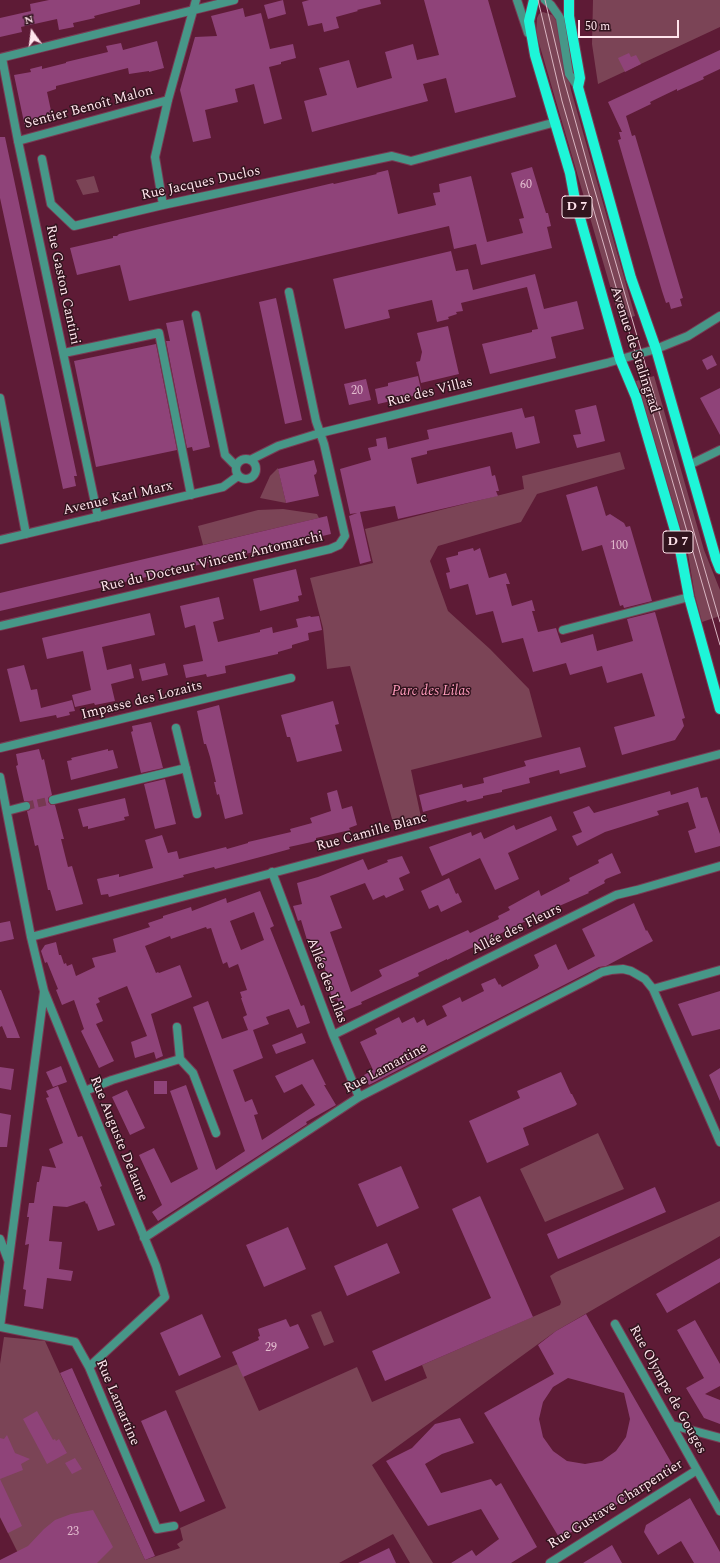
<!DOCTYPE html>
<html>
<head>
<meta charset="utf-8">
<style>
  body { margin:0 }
  #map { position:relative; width:720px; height:1563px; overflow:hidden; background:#5e1b36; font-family:Spectral,serif }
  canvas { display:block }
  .north { position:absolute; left:12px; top:12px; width:40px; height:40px; -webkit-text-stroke:3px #32141e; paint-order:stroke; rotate:346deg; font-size:11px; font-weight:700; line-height:16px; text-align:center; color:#ffe4ec }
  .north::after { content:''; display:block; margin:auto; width:14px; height:18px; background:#ffe4ec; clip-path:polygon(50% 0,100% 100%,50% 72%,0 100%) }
  .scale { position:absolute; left:578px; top:20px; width:101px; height:18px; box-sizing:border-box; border:2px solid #ffe4ec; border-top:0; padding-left:5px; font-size:12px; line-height:14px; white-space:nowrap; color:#ffe4ec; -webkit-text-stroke:3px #32141e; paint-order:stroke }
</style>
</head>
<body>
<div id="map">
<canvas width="720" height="1563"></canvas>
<div class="north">N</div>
<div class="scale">50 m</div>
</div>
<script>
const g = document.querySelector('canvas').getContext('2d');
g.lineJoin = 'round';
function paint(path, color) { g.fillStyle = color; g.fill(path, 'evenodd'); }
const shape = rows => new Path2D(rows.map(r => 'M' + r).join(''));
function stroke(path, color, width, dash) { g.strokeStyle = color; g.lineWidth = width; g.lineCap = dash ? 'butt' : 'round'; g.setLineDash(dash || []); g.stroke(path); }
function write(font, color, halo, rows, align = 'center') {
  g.font = font + ' Spectral,serif'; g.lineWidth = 3; g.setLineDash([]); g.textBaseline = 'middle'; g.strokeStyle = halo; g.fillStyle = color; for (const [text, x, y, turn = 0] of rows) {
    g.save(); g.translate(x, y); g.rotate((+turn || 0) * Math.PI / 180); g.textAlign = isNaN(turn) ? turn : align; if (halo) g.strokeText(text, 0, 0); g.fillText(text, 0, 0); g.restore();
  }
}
paint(shape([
  [593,0,720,0,720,27,598,84,592,44],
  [543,12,552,15,557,21,571,90,635,316,620,320,536,33,537,18,539,14],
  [94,176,99,192,83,195,76,180],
  [654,376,704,550,720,590,720,616,702,622,695,596,688,554,643,402,636,381],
  [620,452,625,469,537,494,521,522,438,546,430,561,448,611,490,649,529,689,542,737,411,770,422,822,395,830,350,666,327,669,323,628,310,578,373,563,365,529,524,489,522,476],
  [278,468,286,503,260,498,270,476],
  [283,509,317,514,319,518,203,545,198,526,258,510],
  [598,1133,624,1189,545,1222,520,1169],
  [720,1201,720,1236,556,1331,372,1465,433,1563,410,1563,393,1534,339,1563,23,1563,0,1517,0,1364,4,1337,45,1341,145,1560,180,1548,177,1544,183,1540,180,1528,226,1508,175,1391,238,1364,259,1411,357,1367,372,1402,427,1378,422,1365,560,1305,561,1302,550,1276,556,1272],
  [321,1311,334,1342,324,1346,311,1315]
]), '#7b4456');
paint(shape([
  [49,0,140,0,140,4,94,16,95,18,73,23,74,27,59,30,57,19,21,27,22,32,0,37,0,18,31,11,30,4],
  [283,0,286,14,268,19,264,5],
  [309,0,380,0,381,4,357,10,358,11,336,17,339,28,324,32,322,23,308,26,302,2],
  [424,0,488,0,516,97,455,113,446,78,423,84,428,101,312,132,304,101,327,95,319,68,349,60,357,88,392,78,385,52,413,44,417,60,439,55],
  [243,8,245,17,261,13,270,49,293,44,296,58,281,62,281,64,269,67,282,119,264,124,254,84,235,89,238,102,205,110,211,138,193,142,180,90,195,37,217,36,211,16],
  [157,41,164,68,149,72,149,71,129,74,128,68,56,86,56,89,47,92,53,120,25,127,14,75,31,72,30,69,42,66,42,69,66,63,66,62,108,52,106,46,121,43,123,50],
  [720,50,720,69,703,77,704,79,677,91,677,89,650,102,651,104,626,116,632,136,635,135,683,298,680,299,682,306,671,309,669,302,666,303,662,291,618,140,621,139,619,132,622,132,608,102],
  [629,53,631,57,636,55,641,64,625,72,618,58],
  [0,137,5,137,77,476,74,476,76,486,63,489,0,198],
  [532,167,546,213,548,213,551,226,547,227,552,248,481,265,476,244,454,249,449,226,129,301,120,265,77,275,70,248,113,238,113,236,117,236,119,234,156,225,333,183,334,184,377,174,376,173,388,170,398,214,436,205,433,193,440,192,439,184,471,176,487,242,523,233,519,219,524,218,511,173],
  [451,251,456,271,468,269,473,290,535,274,544,309,577,301,584,329,551,337,556,358,490,374,482,344,532,332,532,330,538,329,527,287,461,303,463,311,456,312,457,314,448,317,449,319,437,322,432,300,388,310,390,318,345,329,333,279],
  [276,298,302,420,285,424,259,302],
  [183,320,210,447,193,451,192,447,187,448,166,341,170,341,166,323],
  [448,326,459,374,421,383,416,362,420,361,422,352,417,333],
  [156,344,177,450,96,467,74,361],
  [712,355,717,365,707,370,702,360],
  [418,376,422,394,378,404,375,389,388,386,388,383],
  [366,379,371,400,349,405,344,384],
  [720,388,720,435,700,398],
  [596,405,605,441,577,448,573,435,581,434,575,410],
  [522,408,525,418,534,416,540,443,516,449,512,432,427,451,427,454,411,458,417,484,490,466,492,476,495,475,499,491,496,491,498,496,398,519,395,506,360,512,371,561,360,564,349,516,357,513,350,514,340,469,371,460,368,448,377,446,376,439,386,437,388,449,429,439,427,430],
  [314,460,317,471,316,474,314,475,319,496,286,503,278,469],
  [597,486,606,516,610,514,624,523,626,527,630,526,652,601,624,608,623,605,620,606,602,545,582,551,566,495],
  [327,516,331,534,0,611,0,593],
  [473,548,474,551,480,548,489,578,506,573,510,584,506,584,512,606,532,600,535,611,532,611,538,632,556,628,561,643,593,634,597,651,633,641,627,619,655,612,685,718,682,719,684,726,675,740,622,755,614,727,655,716,642,673,607,683,602,666,570,675,566,663,533,672,523,638,502,643,493,611,476,615,468,584,450,589,446,573,450,572,446,558,458,555,458,552],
  [296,569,302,595,298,596,299,601,260,611,253,579],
  [219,597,224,619,213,622,218,642,260,632,260,630,272,627,273,633,298,627,296,619,310,616,311,617,319,616,322,630,308,633,309,640,292,645,292,648,278,652,278,654,225,666,226,673,207,677,206,674,186,678,183,665,203,661,195,625,185,628,180,606],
  [150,613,155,635,102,647,107,670,131,664,134,678,111,684,115,701,95,705,94,703,75,707,72,695,91,690,83,651,47,659,42,638],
  [165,663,168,675,142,681,139,669],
  [24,665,31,690,37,689,41,708,72,700,75,711,69,712,70,715,57,718,56,715,20,722,7,669],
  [333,701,339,724,335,725,342,751,297,762,290,737,287,737,281,715],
  [219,705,243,814,225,819,219,794,217,795,214,782,216,782,210,757,206,744,204,744,197,711],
  [151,722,163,768,141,773,131,732,133,731,132,726],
  [580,747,586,767,560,774,559,770,529,778,530,783,502,790,502,792,483,796,483,798,467,802,466,800,423,812,419,795,462,784,463,788,484,783,483,778,526,766,524,761],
  [39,749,42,760,44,759,52,795,48,798,48,802,51,805,55,805,64,839,61,839,68,867,72,866,83,904,56,911,50,890,48,890,38,845,35,846,27,811,30,810,31,804,28,801,24,801,16,766,18,765,16,754],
  [108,749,108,751,113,750,118,768,71,780,67,761,72,760,71,758],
  [165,779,176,824,155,829,144,784],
  [698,787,701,798,707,797,720,834,720,846,695,853,688,831,696,828,688,802,657,811,659,815,605,832,577,846,572,836,582,832,573,812,589,806,594,813,670,791,671,795],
  [337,790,342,809,352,806,357,825,349,828,350,830,316,838,316,841,289,847,290,849,268,855,215,869,214,867,183,875,184,877,109,897,108,894,101,895,97,879,119,874,119,877,153,868,145,840,162,835,168,853,177,851,179,859,226,847,227,849,248,843,248,842,291,832,290,829,312,823,310,818,331,811,327,793],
  [125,798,129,816,124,817,125,820,88,829,88,826,83,827,78,809],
  [551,816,557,830,508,853,519,879,495,890,480,858,442,876,429,847,471,832,472,836,481,832,484,839,514,825,516,830],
  [612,853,621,873,606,879,604,881,605,883,588,892,589,893,534,917,447,960,447,959,418,973,419,976,361,1002,362,1004,342,1012,337,998,333,1000,329,989,332,988,316,945,312,946,310,939,307,940,301,920,298,921,293,906,302,904,297,883,318,877,363,859,368,870,388,862,387,860,402,856,410,873,399,878,404,890,386,898,384,895,373,900,365,883,330,896,342,928,330,932,331,935,351,992,379,978,382,976,379,970,468,930,470,933,499,919,498,916,510,910,508,907,539,890,541,896,570,881,569,878,599,863,598,860],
  [449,878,456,894,458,893,462,902,441,912,438,905,429,909,421,891],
  [260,891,274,926,270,928,301,1006,304,1005,310,1023,297,1028,289,1009,266,1017,269,1024,253,1030,263,1058,233,1070,245,1102,252,1099,258,1114,254,1115,262,1140,315,1105,302,1084,284,1093,275,1076,313,1059,326,1085,324,1085,336,1105,306,1122,307,1124,158,1221,152,1212,162,1205,139,1155,154,1148,171,1183,198,1169,170,1091,186,1085,216,1170,245,1151,193,1007,208,1001,222,1039,248,1030,243,1017,247,1015,241,998,242,998,240,992,247,990,238,964,229,968,227,962,223,964,211,928,207,929,206,927,171,939,170,936,145,946,156,973,158,972,159,973,180,965,192,997,151,1014,163,1056,156,1059,154,1052,135,1058,131,1042,147,1036,127,986,98,998,100,1002,96,1004,103,1021,96,1024,114,1061,99,1068,81,1031,84,1029,74,1000,62,1005,56,990,58,989,47,962,45,963,41,951,45,945,56,942,59,955,61,955,64,964,66,963,67,966,72,964,76,976,95,967,92,958,116,952,113,939,150,927,148,923,163,918,163,916,191,907,192,911,226,898,227,903],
  [254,912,264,940,241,950,230,921],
  [634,903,646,931,647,930,653,941,606,966,599,967,369,1085,364,1075,373,1070,360,1042,377,1034,375,1029,399,1017,402,1023,414,1017,417,1023,424,1019,427,1026,447,1016,442,1006,460,997,462,1002,484,991,481,984,495,978,499,985,500,984,502,987,538,968,538,967,539,966,534,955,556,944,568,970,595,956,582,929],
  [10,921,14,939,0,942,0,923],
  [0,990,1,990,20,1038,7,1038,2,1026,0,1027],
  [720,991,720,1029,692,1036,678,1004],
  [302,1033,306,1043,276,1054,272,1045],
  [61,1066,67,1082,53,1087,46,1072],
  [0,1067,14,1069,11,1090,0,1088],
  [720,1068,720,1101,709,1075],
  [561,1072,571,1094,572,1094,577,1104,575,1106,523,1128,529,1145,487,1163,469,1121,520,1098,517,1091],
  [154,1081,167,1081,167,1094,154,1094],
  [58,1086,78,1137,82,1136,102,1186,100,1187,115,1225,98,1231,87,1203,86,1204,85,1201,67,1207,53,1206,49,1241,62,1242,59,1269,73,1271,71,1281,47,1278,43,1309,24,1306,26,1290,23,1289,29,1244,25,1245,29,1217,27,1217,29,1203,34,1203,37,1182,39,1182,42,1166,56,1168,49,1149,63,1143,46,1098,49,1097,46,1091],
  [127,1090,145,1128,130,1135,112,1097],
  [0,1113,11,1115,7,1147,0,1147],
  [401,1166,419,1208,377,1227,358,1184],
  [655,1187,666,1212,558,1259,547,1234],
  [480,1196,533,1317,385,1381,372,1351,491,1298,452,1209],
  [288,1227,306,1269,264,1287,246,1245],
  [387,1243,400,1273,347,1296,334,1266],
  [720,1258,720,1282,667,1313,656,1294],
  [202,1314,221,1357,179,1376,160,1333],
  [586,1314,675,1469,560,1539,484,1413,554,1374,538,1345,556,1331],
  [568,1378,624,1393,630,1419,626,1437,616,1451,602,1461,585,1464,567,1461,553,1451,543,1437,539,1419,543,1402,553,1387],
  [286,1319,290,1327,298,1324,309,1348,243,1377,232,1352,259,1340,258,1337,260,1336,258,1329],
  [695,1320,720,1364,720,1386,705,1394,720,1400,720,1424,704,1418,686,1388,704,1378,677,1330],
  [72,1368,155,1556,145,1560,60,1373],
  [166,1410,205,1501,180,1512,141,1421],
  [37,1411,53,1440,55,1439,56,1441,59,1439,67,1453,47,1464,23,1419],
  [460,1418,474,1443,442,1454,425,1464,441,1493,491,1479,496,1486,501,1483,537,1547,511,1563,451,1563,472,1550,476,1556,499,1539,481,1509,428,1526,386,1461,412,1448,435,1424],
  [7,1435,15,1453,30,1459,21,1464,23,1470,0,1479,22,1526,8,1533,0,1517,0,1438,4,1439],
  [75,1458,82,1469,72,1474,65,1463],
  [690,1498,720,1552,720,1563,694,1563,681,1541,658,1555,644,1532,646,1525],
  [93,1510,113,1547,97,1563,0,1563,0,1560,28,1546,44,1529,55,1520,71,1514],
  [612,1545,622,1563,583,1563],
  [389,1548,396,1563,358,1563]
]), '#8f4379');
stroke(shape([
  [26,806,53,800]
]), '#763951', 8, [8, 4]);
const pedestrian = shape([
  [18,141,168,100],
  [42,159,51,204,74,226,163,205,392,156,411,161,556,122],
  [163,205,155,157,168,100,196,0],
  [563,630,689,597]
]);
const minor = shape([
  [517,0,528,33],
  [545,0,551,5,560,18,569,74,578,87],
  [0,58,234,0],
  [2,58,18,141,98,517],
  [196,315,225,455,236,466],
  [64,353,159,333,191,495],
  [0,398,26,534],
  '236 469a10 10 0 1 1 20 0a10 10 0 1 1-20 0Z',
  [250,460,278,446,320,433,607,363,656,349,688,336,720,316],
  [689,465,720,450],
  [0,540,223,487,238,476],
  [0,626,330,549,339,545,345,536,324,444,316,421,289,292],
  [176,728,197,814],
  [0,748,291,678],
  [0,777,31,937,44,991,156,1266,165,1297,89,1367],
  [53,800,186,768],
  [7,811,26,806],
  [272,872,333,1035,359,1097],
  [31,937,720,754],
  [653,989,720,970],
  [44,992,0,1327,75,1342,89,1367,157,1529,174,1526],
  [177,1027,180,1059,193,1073,216,1133],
  [333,1035,616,895,637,890,720,866],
  [85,1091,112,1080,180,1059],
  [144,1238,359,1097,589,979,602,972,611,970,623,969,631,971,645,979,653,989,720,1142],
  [0,1239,8,1260],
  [615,1324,720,1511],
  [672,1425,720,1438],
  [550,1563,697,1470]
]);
const primary = shape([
  [534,0,529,21,535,55,570,173,575,200,620,359,636,397,679,544,689,597,720,709],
  [569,0,569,16,580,78,578,87,631,278,656,349,716,559,720,569]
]);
stroke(pedestrian, '#783b53', 10);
stroke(minor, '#783b53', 10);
stroke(primary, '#783b53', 12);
stroke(pedestrian, '#479788', 8);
stroke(minor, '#479788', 8);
stroke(primary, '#1ef5d8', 10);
stroke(shape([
  [538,0,562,101,720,645],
  [545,0,564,80,592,181,720,622]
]), '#d9b5c2', 1);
write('12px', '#e3bccf', null, [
  ["60",526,186],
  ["20",357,392],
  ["100",619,547],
  ["29",271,1349],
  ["23",73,1533]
]);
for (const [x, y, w] of [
  [577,207,30],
  [678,542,30]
]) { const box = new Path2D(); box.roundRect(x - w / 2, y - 11, w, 22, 3); g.fillStyle = '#32141e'; g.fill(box); stroke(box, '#ffe4ec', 1); }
write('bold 13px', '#ffe4ec', null, [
  ["D 7",577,207],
  ["D 7",678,542]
]);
write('14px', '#ffe4ec', '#32141e', [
  ["Sentier Benoît Malon",89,108,-15],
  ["Rue Jacques Duclos",201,184,-12],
  ["Rue Gaston Cantini",62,285,78],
  ["Avenue de Stalingrad",634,350,72],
  ["Rue des Villas",430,393,-14],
  ["Avenue Karl Marx",118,499,-13],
  ["Rue du Docteur Vincent Antomarchi",212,563,-13],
  ["Impasse des Lozaits",142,701,-14],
  ["Rue Camille Blanc",372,833,-15],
  ["Allée des Fleurs",517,930,-26],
  ["Allée des Lilas",326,981,69],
  ["Rue Lamartine",386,1069,-28],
  ["Rue Auguste Delaune",118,1139,68],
  ["Rue Olympe de Gouges",667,1390,61],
  ["Rue Lamartine",117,1403,67],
  ["Rue Gustave Charpentier",616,1505,-32]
]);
write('italic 14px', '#ff9cbc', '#32141e', [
  ["Parc des Lilas",431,692]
]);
</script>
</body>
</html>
